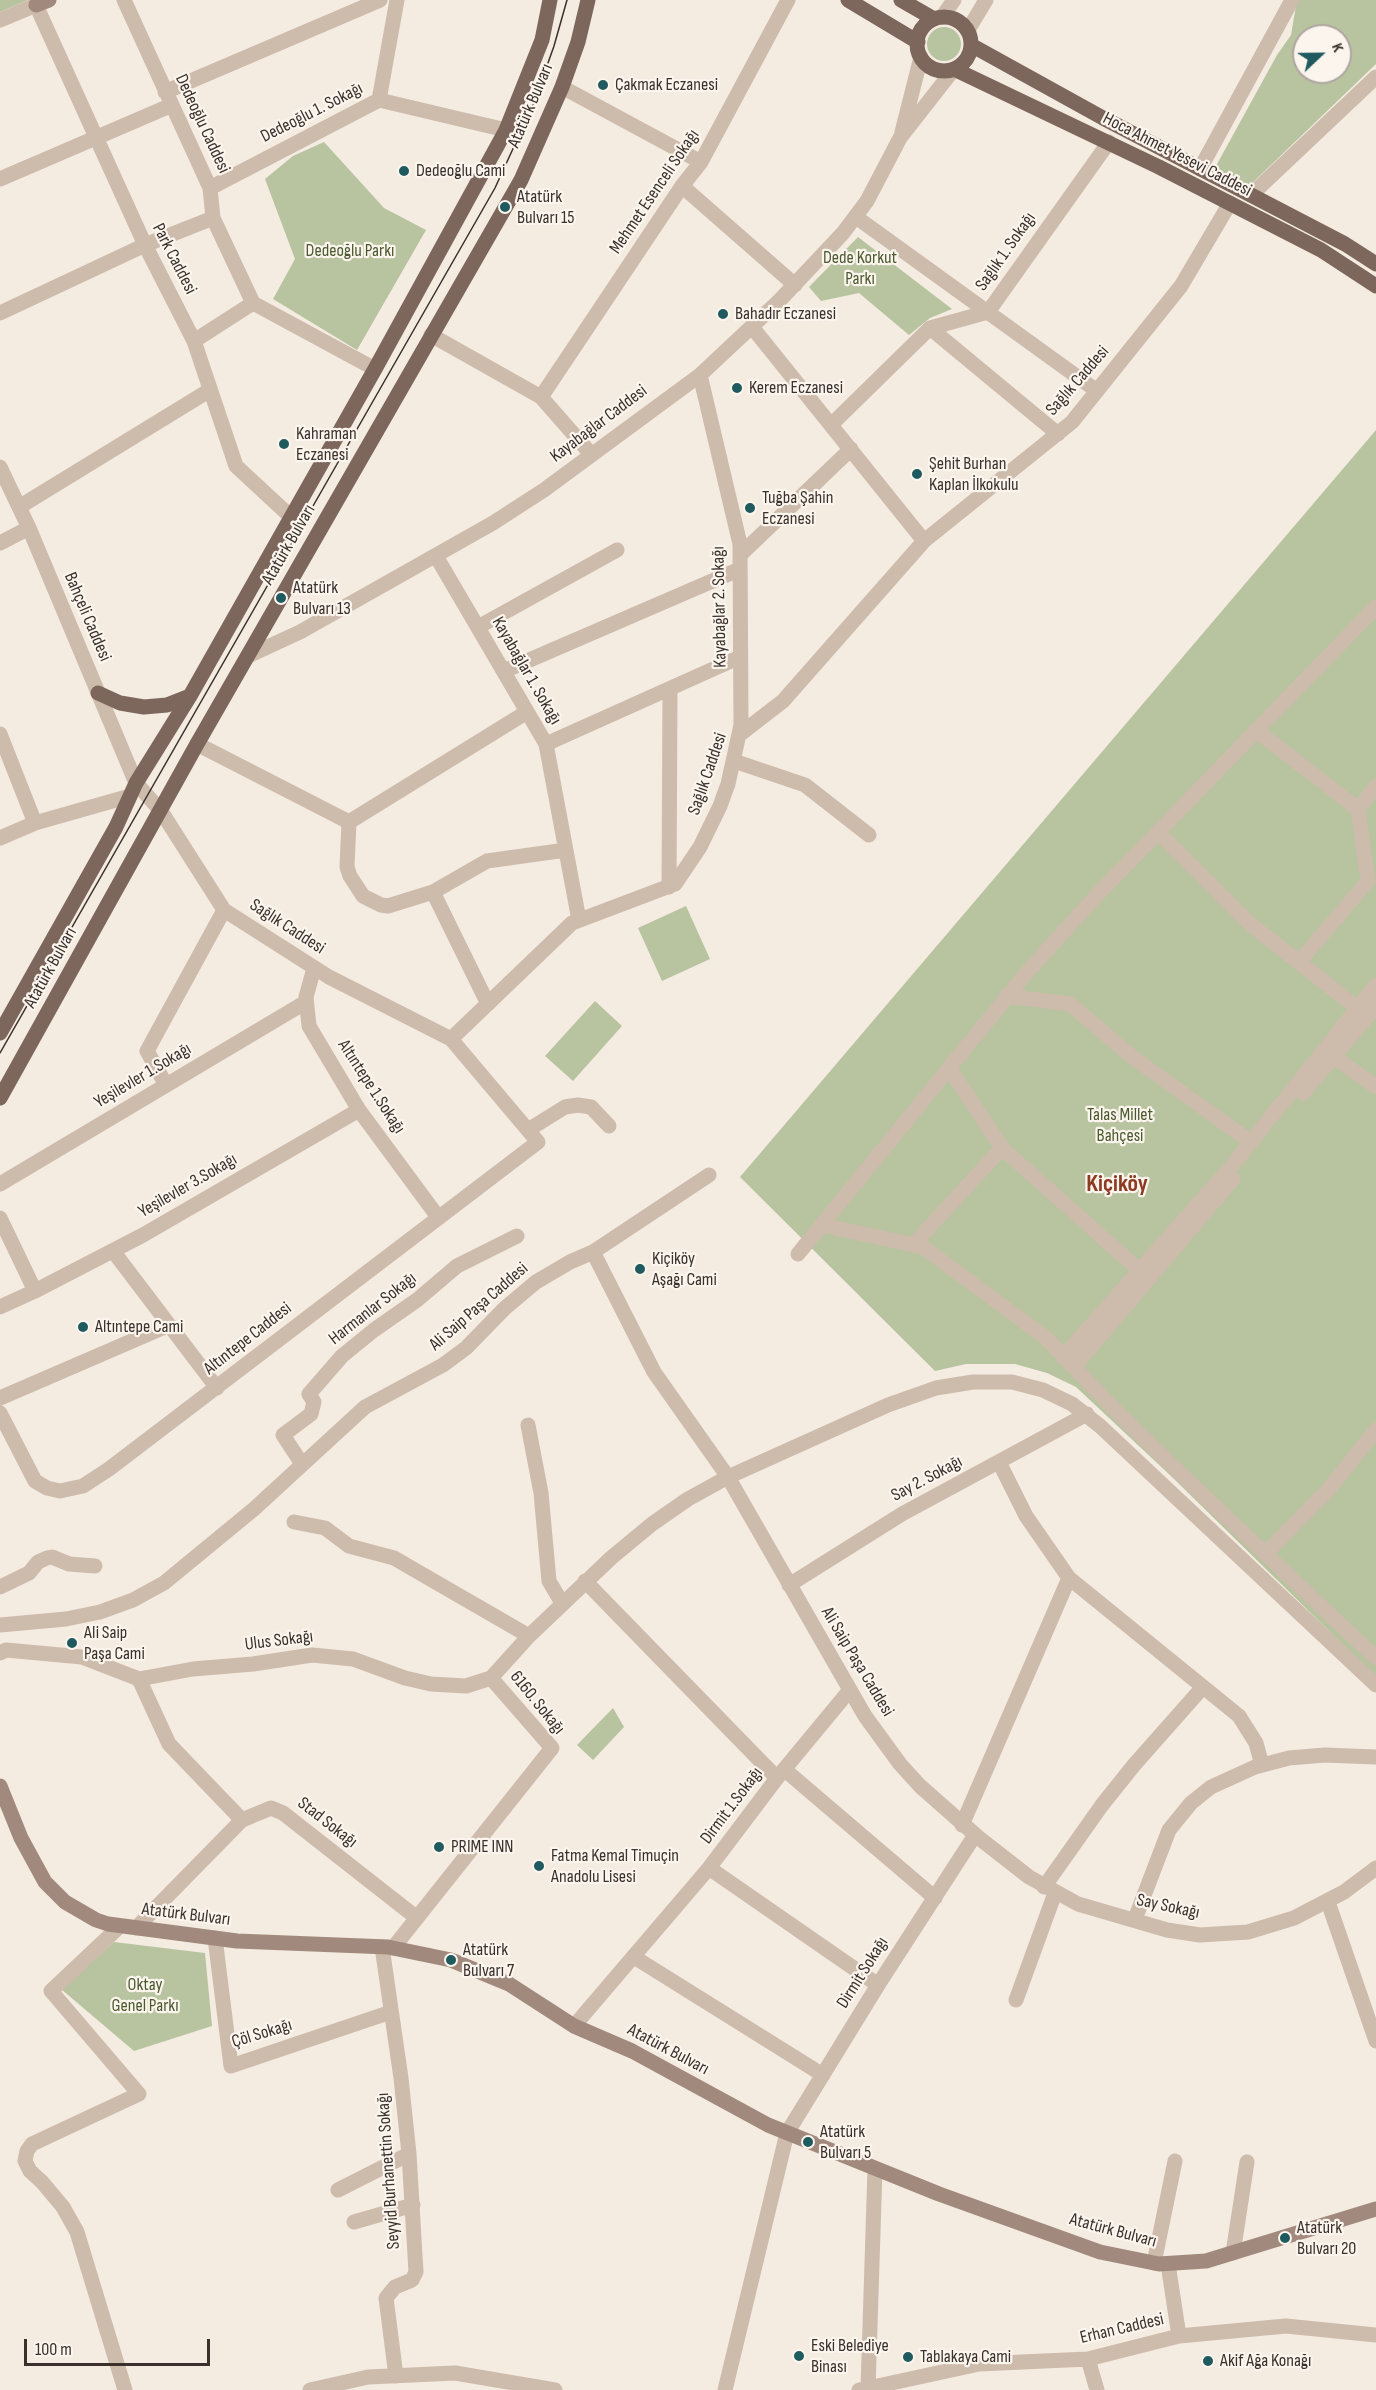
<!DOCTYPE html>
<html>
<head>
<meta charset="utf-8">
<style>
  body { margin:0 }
  #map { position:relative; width:1376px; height:2390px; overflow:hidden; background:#f4ebe1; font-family:"Sofia Sans Condensed",sans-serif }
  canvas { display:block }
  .north { position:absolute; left:1292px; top:24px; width:60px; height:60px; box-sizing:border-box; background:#fbf5ee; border:2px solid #aea6a0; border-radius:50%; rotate:68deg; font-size:16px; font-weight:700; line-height:24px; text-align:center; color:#3b302b }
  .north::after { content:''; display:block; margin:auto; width:21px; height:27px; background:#1f5a5e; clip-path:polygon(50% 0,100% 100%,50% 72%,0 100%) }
  .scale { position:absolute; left:24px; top:2339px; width:186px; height:27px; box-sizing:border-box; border:3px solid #3b302b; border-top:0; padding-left:8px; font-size:18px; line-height:21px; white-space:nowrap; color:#3b302b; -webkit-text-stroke:4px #fbf5ee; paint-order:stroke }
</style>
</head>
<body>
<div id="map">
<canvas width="1376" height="2390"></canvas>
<div class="north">K</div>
<div class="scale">100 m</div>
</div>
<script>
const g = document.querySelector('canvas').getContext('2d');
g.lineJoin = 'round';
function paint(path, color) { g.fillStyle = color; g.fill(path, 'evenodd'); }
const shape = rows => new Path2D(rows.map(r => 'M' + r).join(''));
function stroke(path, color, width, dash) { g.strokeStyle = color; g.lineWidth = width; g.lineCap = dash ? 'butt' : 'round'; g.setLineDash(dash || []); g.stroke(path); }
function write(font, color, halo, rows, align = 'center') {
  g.font = font + ' "Sofia Sans Condensed",sans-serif'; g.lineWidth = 4.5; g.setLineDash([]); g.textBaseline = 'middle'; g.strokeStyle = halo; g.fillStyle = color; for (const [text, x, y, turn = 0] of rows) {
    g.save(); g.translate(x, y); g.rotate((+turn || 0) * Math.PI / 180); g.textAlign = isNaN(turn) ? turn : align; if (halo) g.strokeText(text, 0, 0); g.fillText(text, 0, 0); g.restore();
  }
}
paint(shape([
  [0,0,28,0,0,12],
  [1297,0,1376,0,1376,64,1246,189,1211,175,1277,55,1291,35],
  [1304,36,1340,36,1340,72,1304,72],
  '927 44a17 17 0 1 1 34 0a17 17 0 1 1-34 0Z',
  [324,142,384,208,426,230,357,350,273,299,295,259,265,179,293,156],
  [858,237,952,309,930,318,909,335,859,293,821,301,809,287],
  [1376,430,1376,1677,1172,1477,1076,1387,1047,1373,1015,1364,966,1364,935,1371,740,1177],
  [686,906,710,959,662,981,638,928],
  [595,1001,622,1026,573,1081,545,1056],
  [613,1708,624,1727,593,1760,577,1745],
  [114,1942,205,1953,212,2026,134,2051,61,1989]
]), '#b8c4a0');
stroke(shape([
  [124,0,210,188,213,218,253,303,375,369],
  [942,17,954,0],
  [0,20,36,5,145,245,194,341,236,466,291,517],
  [968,30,986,0],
  [562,87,701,162],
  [165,92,380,0],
  [379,100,397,0],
  [902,132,921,57],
  [1200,169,1292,0],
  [0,179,172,105],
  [682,186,795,285],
  [210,188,379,100,506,130],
  [1251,195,1376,77],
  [856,217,1097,391],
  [0,313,145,245,213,218],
  [752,327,924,541],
  [930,328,1058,434],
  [431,335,541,397,591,454],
  [194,341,253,303],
  [541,397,682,186,701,162,788,0],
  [831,425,930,328,988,312,1109,142],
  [0,467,29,528,136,783,161,811,224,910,329,977,451,1039,538,1142,109,1469,83,1486,60,1491,47,1488,35,1481,0,1413],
  [19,507,210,390],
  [0,543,29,528],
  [740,555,851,449],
  [436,556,546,744,579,920],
  [478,627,617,550],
  [248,656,300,632,493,523,544,490,700,375,779,301,843,233,867,201,900,138,954,69],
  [504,671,740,569],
  [1257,731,1358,809],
  [0,734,35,823],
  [739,735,783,701,924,541,1072,422,1181,286,1230,203],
  [197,744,349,822],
  [546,744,740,657],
  [734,761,805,785,869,835],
  [349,822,347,867,350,876,363,896,381,905,388,906,433,892,487,861,566,850],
  [349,822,527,712],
  [1158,832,1249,923,1357,1008],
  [0,838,35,823,130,796],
  [669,887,670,689],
  [433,892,488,1004],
  [1299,962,1368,881,1358,809,1376,786],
  [314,968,306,997,309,1026,359,1110,438,1217],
  [1006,996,1070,1004,1131,1056,1251,1142],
  [451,1039,572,923,675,884,700,847,720,806,728,784,741,725,740,544,700,375],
  [1333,1056,1376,1087],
  [949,1068,1002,1148],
  [166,1085,147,1051,224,910],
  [1303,1093,1376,1006],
  [528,1130,565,1107,578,1105,591,1107,609,1126],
  [0,1184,306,1002],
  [0,1218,35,1291,0,1307],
  [822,1225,923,1247,1046,1338,1115,1410,1188,1481,1376,1658],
  [913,1245,1002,1148,1139,1270],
  [113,1251,217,1388],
  [593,1252,709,1175],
  [798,1254,1028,971,1098,894,1376,607],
  [35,1291,143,1235,359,1110],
  [1063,1357,1230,1168,1376,985],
  [1074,1367,1233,1179],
  [0,1398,169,1325],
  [528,1425,541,1493,549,1581,562,1603],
  [999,1462,1026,1516,1069,1578,1239,1716,1256,1743,1262,1765],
  [302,1464,283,1435,311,1414,314,1402,309,1394,342,1356,374,1330,417,1300,457,1266,517,1236],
  [294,1522,325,1528,349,1546,394,1558,529,1636],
  [1265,1554,1328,1490,1376,1430],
  [585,1581,777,1778],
  [789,1585,902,1514,1087,1414],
  [0,1587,29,1573,38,1562,47,1558,52,1557,69,1564,95,1566],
  [0,1625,66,1619,100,1612,133,1600,164,1583,254,1509,365,1407,443,1365,466,1348,505,1308,536,1282,570,1262,593,1252,654,1372,728,1477,865,1716,900,1764,920,1786,979,1838,1029,1877,1078,1904,1167,1930,1200,1935,1248,1932,1294,1918,1344,1892,1376,1868],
  [0,1653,6,1650,82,1657,139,1679,169,1744,242,1820],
  [139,1679,193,1669,253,1664,312,1655,353,1659,405,1678,431,1684,466,1686,491,1678],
  [785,1770,935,1898],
  [962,1825,1069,1578],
  [704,1874,709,1868,878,1985],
  [1044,1887,1102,1805,1134,1765,1203,1687],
  [1328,1902,1376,2041],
  [1135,1919,1169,1830,1191,1803,1211,1787,1255,1767,1289,1758,1325,1755,1376,1757],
  [120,1926,51,1991,139,2094,32,2144,27,2151,25,2161,30,2171,42,2182,63,2207,77,2232,125,2390],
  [136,1928,242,1820,271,1808,283,1813,417,1918],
  [215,1938,231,2066,391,2012],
  [382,1947,401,2078,409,2154,416,2272,412,2280,395,2287,386,2298,396,2376],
  [393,1948,552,1748,491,1678,529,1636,611,1558,652,1524,688,1499,728,1477,888,1405,936,1388,973,1382,1012,1382,1043,1390,1072,1404,1100,1426,1376,1685],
  [634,1957,823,2075],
  [1016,2000,1055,1893],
  [574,2026,709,1868,777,1778,849,1691],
  [338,2190,409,2154],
  [354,2222,413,2205],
  [1233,2253,1247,2162],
  [1154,2263,1175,2161],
  [1168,2264,1179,2336],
  [1088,2359,1097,2390],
  [868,2389,875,2169],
  [310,2390,368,2377,455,2373,555,2390],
  [725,2390,787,2133,878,1985,975,1835],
  [859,2390,979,2364,1088,2359,1179,2336,1286,2326,1376,2335]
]), '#cdbbac', 15);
stroke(shape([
  [36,5,49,0],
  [0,1786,21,1838,45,1882,65,1902,96,1920,108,1924,237,1941,388,1947,451,1960,509,1984,574,2026,632,2051,768,2125,939,2194,1100,2252,1159,2264,1206,2261,1376,2209]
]), '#a18a7d', 15);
stroke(shape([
  [848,0,918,42],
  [901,0,934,19],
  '917 44a27 27 0 1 1 54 0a27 27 0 1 1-54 0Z',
  [971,45,1103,118,1345,244,1376,264],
  [954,69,1159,167,1321,250,1376,286],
  [98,693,120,703,144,707,167,705,190,696],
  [0,1033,116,827,136,783,190,696,375,369,506,130,542,40,550,0],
  [0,1098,197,744,521,180,562,87,578,42,588,0]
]), '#7d675c', 15);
stroke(shape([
  [0,1053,495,188,533,105,554,46,567,0]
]), '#3b302b', 1.5);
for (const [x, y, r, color] of [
  [603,85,6,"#1f5a5e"],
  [404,171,6,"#1f5a5e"],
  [505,207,6,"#1f5a5e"],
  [723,314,6,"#1f5a5e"],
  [737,388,6,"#1f5a5e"],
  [284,444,6,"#1f5a5e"],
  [917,474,6,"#1f5a5e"],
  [750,508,6,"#1f5a5e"],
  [281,598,6,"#1f5a5e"],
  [640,1269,6,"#1f5a5e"],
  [83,1327,6,"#1f5a5e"],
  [72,1643,6,"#1f5a5e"],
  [439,1847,6,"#1f5a5e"],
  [539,1866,6,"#1f5a5e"],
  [451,1960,6,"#1f5a5e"],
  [808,2142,6,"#1f5a5e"],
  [1285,2238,6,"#1f5a5e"],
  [799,2356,6,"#1f5a5e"],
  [908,2357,6,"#1f5a5e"],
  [1208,2361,6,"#1f5a5e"]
]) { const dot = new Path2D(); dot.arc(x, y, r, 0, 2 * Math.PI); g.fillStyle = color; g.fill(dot); stroke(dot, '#fbf5ee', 2); }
write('18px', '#3b302b', '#fbf5ee', [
  ["Çakmak Eczanesi",615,85],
  ["Dedeoğlu Cami",416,171],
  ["Atatürk",517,197],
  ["Bulvarı 15",517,218],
  ["Bahadır Eczanesi",735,314],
  ["Kerem Eczanesi",749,388],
  ["Kahraman",296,434],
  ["Eczanesi",296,455],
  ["Şehit Burhan",929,464],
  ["Kaplan İlkokulu",929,485],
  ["Tuğba Şahin",762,498],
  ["Eczanesi",762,519],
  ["Atatürk",293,588],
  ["Bulvarı 13",293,609],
  ["Kiçiköy",652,1259],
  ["Aşağı Cami",652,1280],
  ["Altıntepe Cami",95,1327],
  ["Ali Saip",84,1633],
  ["Paşa Cami",84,1654],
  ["PRIME INN",451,1847],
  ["Fatma Kemal Timuçin",551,1856],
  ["Anadolu Lisesi",551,1877],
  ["Atatürk",463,1950],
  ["Bulvarı 7",463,1971],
  ["Atatürk",820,2132],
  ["Bulvarı 5",820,2153],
  ["Atatürk",1297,2228],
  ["Bulvarı 20",1297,2249],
  ["Eski Belediye",811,2346],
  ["Binası",811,2367],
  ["Tablakaya Cami",920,2357],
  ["Akif Ağa Konağı",1220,2361]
], 'left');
write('18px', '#3b302b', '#fbf5ee', [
  ["Atatürk Bulvarı",531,106,-67],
  ["Dedeoğlu 1. Sokağı",312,113,-27],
  ["Dedeoğlu Caddesi",202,124,65],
  ["Hoca Ahmet Yesevi Caddesi",1177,155,27],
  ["Mehmet Esenceli Sokağı",655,192,-56],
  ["Sağlık 1. Sokağı",1006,252,-55],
  ["Park Caddesi",174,259,63],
  ["Sağlık Caddesi",1078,381,-49],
  ["Kayabağlar Caddesi",599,424,-37],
  ["Atatürk Bulvarı",289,545,-60],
  ["Kayabağlar 2. Sokağı",720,607,-91],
  ["Bahçeli Caddesi",87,617,67],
  ["Kayabağlar 1. Sokağı",526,671,60],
  ["Sağlık Caddesi",708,774,-71],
  ["Sağlık Caddesi",287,927,33],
  ["Atatürk Bulvarı",51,968,-61],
  ["Yeşilevler 1.Sokağı",143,1076,-31],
  ["Altıntepe 1.Sokağı",371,1087,57],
  ["Yeşilevler 3.Sokağı",188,1186,-30],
  ["Ali Saip Paşa Caddesi",479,1307,-41],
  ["Harmanlar Sokağı",373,1309,-38],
  ["Altıntepe Caddesi",248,1339,-38],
  ["Say 2. Sokağı",927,1479,-28],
  ["Ulus Sokağı",279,1641,-7],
  ["Ali Saip Paşa Caddesi",857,1662,59],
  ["6160. Sokağı",537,1703,51],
  ["Dirmit 1.Sokağı",732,1806,-53],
  ["Stad Sokağı",327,1823,38],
  ["Say Sokağı",1168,1907,12],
  ["Atatürk Bulvarı",186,1915,7],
  ["Dirmit Sokağı",863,1973,-58],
  ["Çöl Sokağı",262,2034,-17],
  ["Atatürk Bulvarı",668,2050,28],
  ["Seyyid Burhanettin Sokağı",389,2171,-94],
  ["Atatürk Bulvarı",1113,2231,15],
  ["Erhan Caddesi",1122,2329,-13]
]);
write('18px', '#4a5a2e', '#fbf5ee', [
  ["Dedeoğlu Parkı",350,251],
  ["Dede Korkut",860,258],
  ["Parkı",860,279],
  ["Talas Millet",1120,1115],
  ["Bahçesi",1120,1136],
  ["Oktay",145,1985],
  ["Genel Parkı",145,2006]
]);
write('bold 24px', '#8c3b22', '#fbf5ee', [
  ["Kiçiköy",1117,1185]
]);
</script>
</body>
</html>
